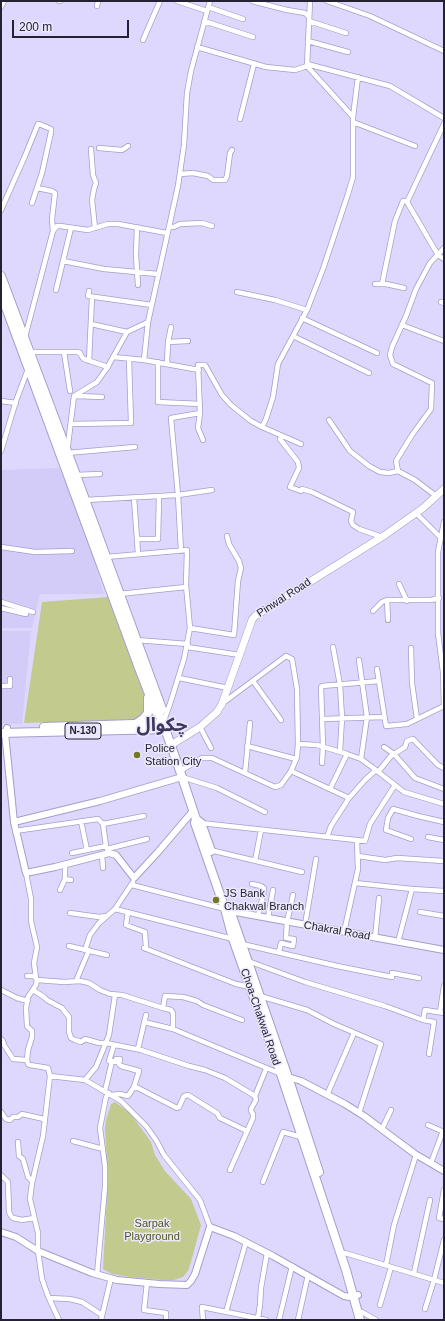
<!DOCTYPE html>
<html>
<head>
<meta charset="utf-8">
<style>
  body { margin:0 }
  #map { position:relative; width:445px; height:1321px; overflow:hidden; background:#dfd8fe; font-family:Arial,sans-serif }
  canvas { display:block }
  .frame { position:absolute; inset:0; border:2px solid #252133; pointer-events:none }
  .scale { position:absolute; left:12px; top:20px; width:117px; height:18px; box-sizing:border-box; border:2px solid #252133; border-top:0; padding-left:5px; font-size:12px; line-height:14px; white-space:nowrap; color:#252133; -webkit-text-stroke:3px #ebe8fb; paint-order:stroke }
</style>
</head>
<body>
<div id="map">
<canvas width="445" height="1321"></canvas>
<div class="frame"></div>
<div class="scale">200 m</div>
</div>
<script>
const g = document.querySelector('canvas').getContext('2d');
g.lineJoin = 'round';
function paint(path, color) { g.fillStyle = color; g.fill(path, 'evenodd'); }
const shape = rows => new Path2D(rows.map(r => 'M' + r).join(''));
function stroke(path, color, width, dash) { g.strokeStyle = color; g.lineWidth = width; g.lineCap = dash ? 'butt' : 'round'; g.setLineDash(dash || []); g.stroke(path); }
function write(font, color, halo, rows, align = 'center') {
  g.font = font + ' Arial,"Noto Sans Arabic",sans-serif'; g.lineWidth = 3; g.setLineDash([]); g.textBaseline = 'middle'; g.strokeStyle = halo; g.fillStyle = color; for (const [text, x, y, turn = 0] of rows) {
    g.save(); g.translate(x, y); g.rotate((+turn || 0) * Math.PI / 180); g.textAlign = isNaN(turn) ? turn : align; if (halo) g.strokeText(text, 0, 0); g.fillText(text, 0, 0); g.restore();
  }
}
paint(shape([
  [59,468,72,497,92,553,104,594,40,594,32,628,1,628,1,470],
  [1,631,31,631,22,724,1,724]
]), '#d4ccf8');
paint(shape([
  [108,597,154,715,149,719,24,723,42,602],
  [115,1102,130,1113,146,1135,151,1142,155,1155,165,1171,191,1199,201,1225,191,1262,188,1271,183,1277,174,1280,163,1280,130,1277,112,1274,103,1269,107,1195,107,1164,105,1129,106,1120,111,1104]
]), '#c3ca8e');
const minor = shape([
  [59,1,60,1],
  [177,1,207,11],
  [252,1,287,10,305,13,309,17],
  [327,1,370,16,444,51],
  [97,6,98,1],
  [1,7,4,1],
  [208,7,243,19],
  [204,21,253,37],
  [309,21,346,33],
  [143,40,160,1],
  [308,41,348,52],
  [197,47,266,67,295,70,307,66],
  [307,64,390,86,444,118],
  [353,117,358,77],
  [240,119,254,64],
  [353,122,415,146],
  [444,124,407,202,438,255,444,259],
  [99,148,122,150,128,146],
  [91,149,93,175,96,183,94,189,92,200,95,228],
  [180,174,193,173,208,176,213,180,225,180,227,176,230,153,232,150],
  [1,210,25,156,38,124,39,124,51,129,51,132,42,173,32,203],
  [137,227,136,255,138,285],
  [169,227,174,227,180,224,202,223,212,226],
  [53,231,57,226,60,226,88,230,108,224,118,224,167,233],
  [63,261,104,269,158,274],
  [404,288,386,284,375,284,382,284,395,221,403,201,406,201],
  [56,290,71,228],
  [89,291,88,296,152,305],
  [237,292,275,300,307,310],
  [441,302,444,303],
  [302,318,377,353],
  [148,322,178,186,184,145,187,93,191,71,210,1],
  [91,324,127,332],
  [402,325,444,341],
  [293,336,369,373],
  [25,337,53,231,52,219,55,193,52,191,37,188],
  [168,342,171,327],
  [29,352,77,352,80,353,82,357,84,359,108,367],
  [64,352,70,391],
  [113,357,144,360,199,370],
  [89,361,92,297],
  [158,362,158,402,200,404],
  [167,364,168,342,188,341],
  [76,396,102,397],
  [1,401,16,403],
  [329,420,350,451,369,466,380,472,389,473,398,471],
  [71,424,131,423,129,359],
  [262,427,301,444],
  [280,439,298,462,299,468,290,487,301,491,302,489,312,492,353,512,351,521,353,525,359,529,382,537],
  [203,440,198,428,200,413,198,365,205,365,222,395,231,405,251,421,262,427,266,419,273,397,278,364,307,310,323,269,348,194,353,177,353,117,307,66,310,1],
  [135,447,67,453,74,396,97,382,107,368,127,332,148,322,144,360],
  [1,451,16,401,28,369],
  [76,475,100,474],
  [436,496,415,480,398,471,396,461,412,435,431,409,432,383,393,364,390,355,392,347,406,316,416,289,430,263,444,248],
  [134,498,137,539],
  [85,500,178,495,212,490],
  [416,513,440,537,444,538],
  [444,522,438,552,438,633,443,672,444,706],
  [1,547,35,552,72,551],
  [181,551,178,495,171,418,200,413],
  [138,554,137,539,158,539,159,497],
  [106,557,187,550,186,585,190,628,184,659,170,704,163,723],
  [399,584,407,601],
  [119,594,186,587],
  [387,600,388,620],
  [1,602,33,612],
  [1,608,26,614],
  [373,611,382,602,387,600,431,600,439,598],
  [190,628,234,635,238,581,241,568,239,561,229,544,227,536],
  [136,640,188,644],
  [187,647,240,655],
  [333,647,340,685,342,718,340,751],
  [411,648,412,683,417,719],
  [359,660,367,717,361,759],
  [377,669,386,726,407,724,444,706],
  [179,678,228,688],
  [253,681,281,720],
  [1,686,10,686,10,679],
  [323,719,384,717],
  [200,727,211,748],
  [298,744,317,745,347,754,361,759,372,767,404,792,444,804],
  [247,746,296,759],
  [384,747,394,754,415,778,444,789],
  [322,763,323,746,321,687,322,686,379,681],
  [180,771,202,758,212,758,275,787,281,785,291,771,297,757,298,744,297,689,292,659,286,656,223,703],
  [291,771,349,798],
  [378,772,391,756,405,747,407,741,413,739,438,765,444,768],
  [245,773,250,723],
  [182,777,217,788,265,812],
  [330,789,347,754],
  [81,821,87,850],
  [201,823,365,841,370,824,395,785],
  [15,831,98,819,103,824,144,816],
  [327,837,331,826,349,798,365,780,376,770],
  [428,837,444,840],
  [411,839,386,830,388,818,393,809,418,816,444,822],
  [106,846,107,849,147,839],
  [210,850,302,872],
  [72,853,106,846,103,824],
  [102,855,103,868],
  [358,856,385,860,397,858,444,861],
  [255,861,261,830],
  [65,865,65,879,71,880],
  [26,873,31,899,31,921,37,947,34,963,36,978],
  [355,883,412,889,444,891],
  [252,884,261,886,264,888,263,896,258,916],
  [132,885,225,909],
  [60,890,65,879],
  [115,909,233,939],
  [128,912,126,925,145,932,146,949],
  [420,912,444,916],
  [70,913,99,917,107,916],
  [268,918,273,890],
  [305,925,316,859],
  [344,932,358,869,357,840],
  [375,938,379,898],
  [398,942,412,889],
  [242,944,337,966,392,977,392,973,419,978],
  [69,946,107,955],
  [144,948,236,984,250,987],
  [85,950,90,935,99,923,115,909,133,882],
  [279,952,281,943,293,946,294,939,286,938,287,922,293,895],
  [248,961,305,982,385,1006,423,1020,434,1022,429,1054],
  [27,976,34,976,37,980,64,982,80,981,89,983,100,990,110,994,122,995,163,1008,171,1010,173,1013,173,1029],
  [37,980,36,985,28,997,26,1008,27,1026,32,1031,32,1037,28,1050,27,1060,28,1064,30,1065,48,1068,50,1076],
  [76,981,89,950],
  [1,990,17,998,28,1001],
  [33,990,44,997,47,1000,62,1008,69,1017,69,1032,71,1038,75,1040,81,1042,85,1039,99,1043,106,1043,141,1050,189,1066,205,1070,225,1078,255,1096],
  [260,996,307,1010,334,1024,381,1044,359,1113],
  [163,1008,165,996,183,997,197,1001,203,1005,242,1020],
  [440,1012,444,986],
  [423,1020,425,1010,444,1013],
  [144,1022,173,1029,281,1074],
  [1,1039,3,1041,4,1045,13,1059,27,1060],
  [138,1049,146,1015],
  [109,1061,114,1045],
  [85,1080,96,1067,109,1035,115,995],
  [134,1086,177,1108,179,1107,184,1096,188,1095,217,1113,220,1118,247,1131],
  [105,1091,112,1061,116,1062,116,1059,120,1059,119,1064,121,1066,139,1071,134,1087,128,1096,120,1094,112,1095],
  [327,1095,354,1033],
  [1,1112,6,1119,10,1120,13,1117,18,1117,22,1114,44,1119],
  [428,1125,444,1132],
  [382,1129,391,1110],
  [73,1141,103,1149],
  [18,1142,19,1156,23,1159,28,1177,32,1181],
  [431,1163,443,1131],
  [230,1170,253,1118,253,1114,251,1111,251,1109,256,1100,255,1096,266,1069],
  [1,1175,8,1182,9,1212,11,1216,13,1218,22,1220,34,1218],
  [263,1182,283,1132,301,1137],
  [444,1190,439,1218,444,1219],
  [345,1253,444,1283],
  [386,1265,394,1225,416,1155],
  [414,1273,430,1200],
  [97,1275,105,1187,105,1166,100,1128,106,1097,109,1093],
  [147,1283,144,1310,166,1313,166,1320],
  [49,1298,70,1299,82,1302,102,1315],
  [380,1305,391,1267],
  [425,1309,434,1280,444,1240],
  [226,1312,246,1242],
  [362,1312,376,1320],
  [258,1318,260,1305,261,1288,267,1253],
  [59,1320,48,1296,42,1279,38,1251,38,1233,30,1199,32,1183,43,1136,50,1076,85,1080,121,1101,146,1126,156,1140,164,1155,200,1200,210,1227],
  [101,1320,111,1278],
  [203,1320,202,1307,266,1320],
  [279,1320,292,1266],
  [298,1320,308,1275]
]);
const tertiary = shape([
  [7,728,5,733,14,822,26,873,55,867,109,853,116,855,134,878,158,852,193,811],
  [14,822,100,801,182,777],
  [230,911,444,950],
  [285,1076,301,1081,345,1104,364,1116,415,1154,444,1171],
  [1,1232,16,1237,38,1251,92,1273,117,1280,159,1284,187,1285,191,1281,195,1274,210,1227,234,1236,273,1256,344,1296,350,1297,358,1295]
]);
const secondary = shape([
  [171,745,200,727,217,712,222,704,252,620,255,616,385,535,423,508,444,489]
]);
const trunk = shape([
  [1,276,76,475,162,709,159,714],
  [1,294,139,668,156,712,159,714,163,723,180,771,196,819,195,823,225,909,233,939,281,1074,346,1270,360,1320],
  [137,723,143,719,148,713,148,698],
  [44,727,163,723],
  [1,733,165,729],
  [196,819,201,823,211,851],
  [232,916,290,1083,319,1172]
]);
stroke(minor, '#a69dcb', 6);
stroke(tertiary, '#a69dcb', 8);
stroke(secondary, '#a69dcb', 8);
stroke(trunk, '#a69dcb', 10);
stroke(minor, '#fff', 4.5);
stroke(tertiary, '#fff', 6);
stroke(secondary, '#fff', 7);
stroke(trunk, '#fff', 8);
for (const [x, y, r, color] of [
  [137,755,4,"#737923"],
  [216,900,4,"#737923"]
]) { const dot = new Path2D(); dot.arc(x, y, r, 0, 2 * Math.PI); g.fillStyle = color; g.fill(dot); stroke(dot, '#ebe8fb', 1.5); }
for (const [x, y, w] of [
  [83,731,36]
]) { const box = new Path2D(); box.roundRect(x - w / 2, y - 8, w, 16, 3); g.fillStyle = '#ebe8fb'; g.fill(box); stroke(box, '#252133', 1); }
write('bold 10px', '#252133', null, [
  ["N-130",83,731]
]);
write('11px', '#252133', '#ebe8fb', [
  ["Pinwal Road",284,598,-33],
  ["Chakral Road",337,931,10],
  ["Choa-Chakwal Road",260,1017,71]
]);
write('11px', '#252133', '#ebe8fb', [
  ["Police",145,749],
  ["Station City",145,762],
  ["JS Bank",224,894],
  ["Chakwal Branch",224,907]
], 'left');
write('11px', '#525721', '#ebe8fb', [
  ["Sarpak",152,1224],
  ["Playground",152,1237]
]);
write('bold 19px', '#40375e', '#ebe8fb', [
  ["چکوال",162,726]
]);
</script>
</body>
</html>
